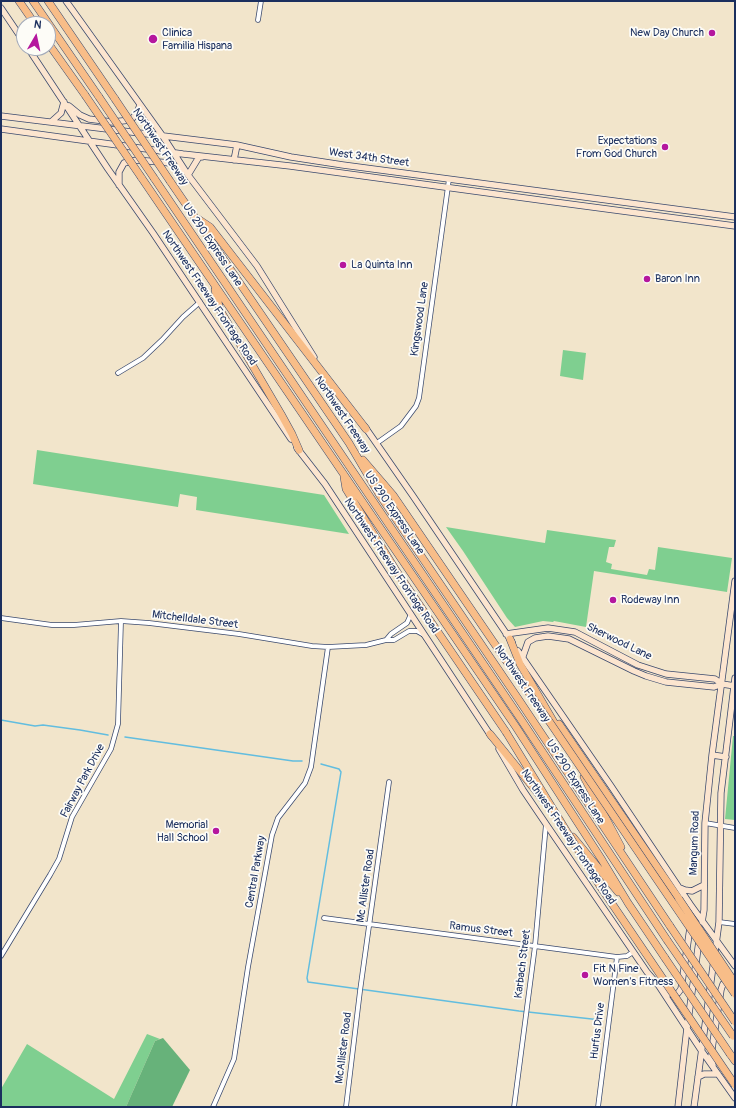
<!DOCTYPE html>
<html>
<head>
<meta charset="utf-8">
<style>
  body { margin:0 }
  #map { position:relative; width:736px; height:1108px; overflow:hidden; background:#f2e5cb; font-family:Pangolin,sans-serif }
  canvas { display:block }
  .frame { position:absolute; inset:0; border:2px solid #1b2f5e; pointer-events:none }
  .north { position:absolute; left:16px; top:16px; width:40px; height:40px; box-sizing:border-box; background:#fdfcf7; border:1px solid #a3aaba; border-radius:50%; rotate:9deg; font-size:11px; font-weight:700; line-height:16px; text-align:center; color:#1b2f5e }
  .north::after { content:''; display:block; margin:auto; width:14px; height:18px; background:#b5179e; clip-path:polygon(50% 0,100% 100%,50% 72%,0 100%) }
</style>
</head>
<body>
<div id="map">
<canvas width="736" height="1108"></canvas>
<div class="frame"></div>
<div class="north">N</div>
</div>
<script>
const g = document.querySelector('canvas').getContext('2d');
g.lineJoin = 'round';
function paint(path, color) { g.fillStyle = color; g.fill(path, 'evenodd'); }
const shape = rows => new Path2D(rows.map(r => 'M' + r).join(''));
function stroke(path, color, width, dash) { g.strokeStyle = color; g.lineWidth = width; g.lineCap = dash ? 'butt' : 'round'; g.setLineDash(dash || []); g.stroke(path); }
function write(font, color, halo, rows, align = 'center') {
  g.font = font + ' Pangolin,sans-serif'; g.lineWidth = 3.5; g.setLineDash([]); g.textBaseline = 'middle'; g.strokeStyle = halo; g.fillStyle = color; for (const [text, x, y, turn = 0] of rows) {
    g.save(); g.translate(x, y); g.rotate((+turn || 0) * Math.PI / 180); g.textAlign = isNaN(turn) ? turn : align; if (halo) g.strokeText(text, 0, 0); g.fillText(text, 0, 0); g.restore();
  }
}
paint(shape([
  [563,350,586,353,583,380,560,376],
  [37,450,324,495,349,534,196,510,197,497,180,494,178,507,33,484],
  [446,527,545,543,547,530,616,540,614,547,609,547,606,562,612,564,611,569,647,575,649,569,655,570,658,547,732,558,727,592,594,571,586,627,554,621,553,622,543,621,515,627,507,618,463,551],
  [733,736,735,736,735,820,725,819],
  [147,1034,160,1039,155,1041,126,1107,1,1107,1,1089,27,1044,114,1099]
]), '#7fcf90');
paint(shape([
  [163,1038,190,1070,172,1107,126,1107,155,1041]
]), '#67b27a');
stroke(shape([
  [1,720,35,726,43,725,80,730,108,735],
  [125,737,293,761,302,761],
  [321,764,339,769,341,772,307,978,308,982,519,1011,601,1020]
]), '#62bddf', 1.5);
const street = shape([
  [258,20,261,1],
  [118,373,143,358,162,340,183,317,200,302],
  [377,443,401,426,416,406,419,398,449,179],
  [1,618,52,625,74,625,121,621,149,623,239,634,312,646,328,647,366,645,386,640,394,640,409,631,417,631,424,635],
  [386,640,391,634,407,623,411,614],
  [705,823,735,828],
  [324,918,617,957,627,956,633,952],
  [719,922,735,924],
  [1,956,50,875,59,859,72,817,111,749,118,724,121,621],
  [213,1107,234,1059,248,967,272,835,278,818,305,783,311,767,328,647],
  [346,1107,360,991,389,782],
  [514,1107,535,946,546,824],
  [598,1107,617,957]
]);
const secondary = shape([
  [66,1,162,135,188,175,257,266,314,357],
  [1,8,24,42],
  [28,48,108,169,153,233,291,439],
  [69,106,80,115,89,119,112,122,131,120,137,113,140,105],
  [1,116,237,145,291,157,343,165,735,217],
  [51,122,61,113,64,102],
  [1,129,183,154,290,166,547,201,735,226],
  [234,160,237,145],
  [188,175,199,157,202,157],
  [119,185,119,172,124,163,137,160,170,163,185,172],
  [365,427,413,496,512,642],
  [297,448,325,484,491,736],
  [506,634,548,628,575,632,638,665,666,674,715,679,722,684],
  [518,651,611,786,690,904,735,966],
  [522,659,528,642,535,638,548,636,569,639,634,671,646,676,666,682,714,687,722,684,735,686],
  [499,749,523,790,546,824,647,972,659,986,701,1050,735,1098],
  [712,755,726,757],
  [680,888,685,890,692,891,704,885],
  [702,922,704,910,705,823,712,755,735,581],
  [662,989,668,993,675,995,678,993,681,989,690,928],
  [713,1065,711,1056,713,1042,721,990,723,984,729,980],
  [698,1077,704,1074,718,1074],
  [678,1107,687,1028,699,941],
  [694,1107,719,922,721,793,735,678]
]);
const highway = shape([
  [19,1,35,24],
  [33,1,99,97],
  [48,1,115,99],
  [48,43,85,95],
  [141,177,516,727,602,860,628,903,665,958],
  [154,178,520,718,667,940],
  [170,181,349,443,379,494,519,700,670,926],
  [198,219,210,227,366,429],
  [215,290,220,310,281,414,292,434,299,450],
  [363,460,393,495,505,659],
  [344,477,346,489,397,572,506,732],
  [510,639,520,664,559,731],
  [559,724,679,899],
  [490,734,549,807],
  [584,777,621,847],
  [573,837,618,892],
  [730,1054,735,1061]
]);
stroke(street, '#3b4a6e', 5.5);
stroke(secondary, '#3b4a6e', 7);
stroke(highway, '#3b4a6e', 8);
stroke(street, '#fff', 4);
stroke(secondary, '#fce5cf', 5.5);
stroke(highway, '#f8bd88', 7);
const highwayBridge = shape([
  [85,95,141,177],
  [99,97,154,178],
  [115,99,170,181],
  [505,659,551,724,735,994],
  [506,732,600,886,735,1085],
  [679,899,735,983],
  [670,926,735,1022],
  [667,940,733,1036],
  [665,958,730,1054]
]);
stroke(highwayBridge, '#3b4a6e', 8, []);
stroke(highwayBridge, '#f8bd88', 7);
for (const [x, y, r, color] of [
  [712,33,4,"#b5179e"],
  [153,39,5,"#b5179e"],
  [665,147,4,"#b5179e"],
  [343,265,4,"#b5179e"],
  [647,279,4,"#b5179e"],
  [613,600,4,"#b5179e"],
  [216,831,4,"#b5179e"],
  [585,975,4,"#b5179e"]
]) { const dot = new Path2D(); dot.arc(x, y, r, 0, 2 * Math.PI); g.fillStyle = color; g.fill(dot); stroke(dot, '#fdfcf7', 1.5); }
write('11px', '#1b2f5e', '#fdfcf7', [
  ["Clinica",162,33],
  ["Familia Hispana",162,46],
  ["New Day Church",704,33,"right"],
  ["Expectations",657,141,"right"],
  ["From God Church",657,154,"right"],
  ["La Quinta Inn",351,265],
  ["Baron Inn",655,279],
  ["Rodeway Inn",621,600],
  ["Memorial",208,825,"right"],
  ["Hall School",208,838,"right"],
  ["Fit N Fine",593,969],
  ["Women's Fitness",593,982]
], 'left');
write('11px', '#1b2f5e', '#fdfcf7', [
  ["Northwest Freeway",160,147,56],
  ["West 34th Street",369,158,8],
  ["US 290 Express Lane",212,245,56],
  ["Northwest Freeway Frontage Road",209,298,56],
  ["Kingswood Lane",420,319,-82],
  ["Northwest Freeway",342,415,56],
  ["US 290 Express Lane",394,513,56],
  ["Northwest Freeway Frontage Road",391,566,56],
  ["Mitchelldale Street",195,620,7],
  ["Sherwood Lane",619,642,26],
  ["Northwest Freeway",522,684,56],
  ["Fairway Park Drive",83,781,-62],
  ["US 290 Express Lane",575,782,57],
  ["Northwest Freeway Frontage Road",568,837,56],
  ["Mangum Road",695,843,-88],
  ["Central Parkway",256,872,-80],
  ["Mc Allister Road",366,886,-82],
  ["Ramus Street",481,930,7],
  ["Karbach Street",523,964,-83],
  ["Hurfus Drive",598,1031,-83],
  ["McAllister Road",344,1048,-83]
]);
</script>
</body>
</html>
